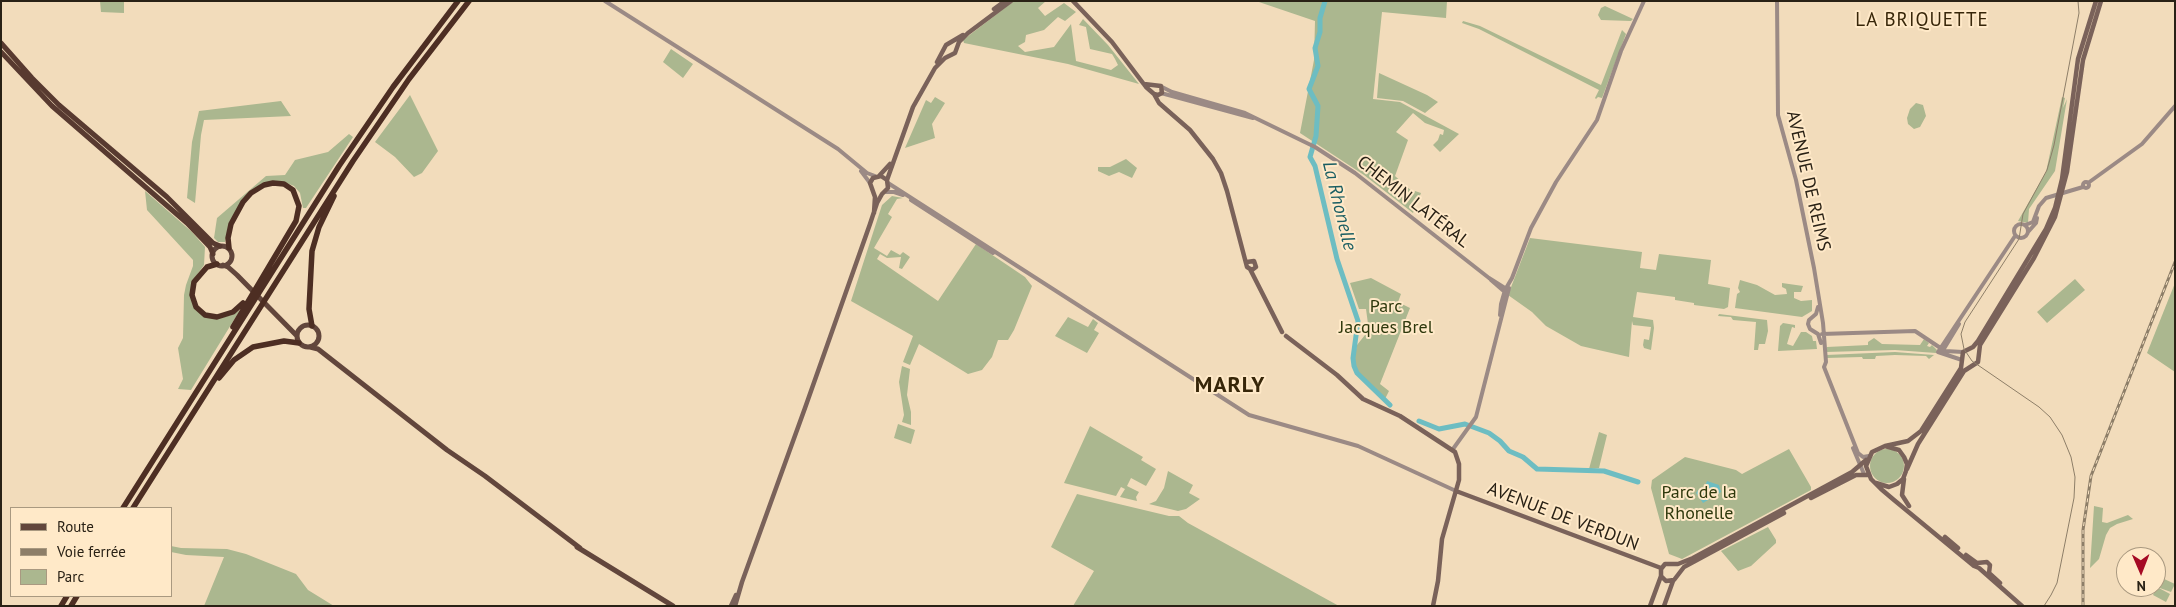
<!DOCTYPE html>
<html>
<head>
<meta charset="utf-8">
<style>
  body { margin:0 }
  #map { position:relative; width:2176px; height:607px; overflow:hidden; background:#f2dcbb; font-family:"PT Sans",sans-serif }
  canvas { display:block }
  .frame { position:absolute; inset:0; border:2px solid #292115; pointer-events:none }
  .legend { position:absolute; left:10px; top:507px; width:162px; height:90px; box-sizing:border-box; background:#ffe9c8; border:1px solid #a99980; margin:0; padding:6px 9px; list-style:none; font-size:15px; color:#292115 }
  .legend li { display:flex; align-items:center; gap:10px; height:25px }
  .legend b { width:25px; border:1px solid #a99980 }
  .north { position:absolute; left:2116px; top:547px; width:50px; height:50px; box-sizing:border-box; background:#ffe9c8; border:1px solid #a99980; border-radius:50%; rotate:179deg; font-size:14px; font-weight:700; line-height:20px; text-align:center; color:#292115 }
  .north::after { content:''; display:block; margin:auto; width:18px; height:22px; background:#a50a24; clip-path:polygon(50% 0,100% 100%,50% 72%,0 100%) }
</style>
</head>
<body>
<div id="map">
<canvas width="2176" height="607"></canvas>
<div class="frame"></div>
<ul class="legend">
<li><b style="height:6px;background:#62463c"></b>Route</li>
<li><b style="height:6px;background:#8d7e68"></b>Voie ferrée</li>
<li><b style="height:14px;background:#abb78f"></b>Parc</li>
</ul>
<div class="north">N</div>
</div>
<script>
const g = document.querySelector('canvas').getContext('2d');
g.lineJoin = 'round';
function paint(path, color) { g.fillStyle = color; g.fill(path, 'evenodd'); }
const shape = rows => new Path2D(rows.map(r => 'M' + r).join(''));
function stroke(path, color, width, dash) { g.strokeStyle = color; g.lineWidth = width; g.lineCap = dash ? 'butt' : 'round'; g.setLineDash(dash || []); g.stroke(path); }
function write(font, color, halo, rows, align = 'center') {
  g.font = font + ' "PT Sans",sans-serif'; g.lineWidth = 4; g.setLineDash([]); g.textBaseline = 'middle'; g.strokeStyle = halo; g.fillStyle = color; for (const [text, x, y, turn = 0] of rows) {
    g.save(); g.translate(x, y); g.rotate((+turn || 0) * Math.PI / 180); g.textAlign = isNaN(turn) ? turn : align; if (halo) g.strokeText(text, 0, 0); g.fillText(text, 0, 0); g.restore();
  }
}
paint(shape([
  [100,1,124,1,124,13,101,12],
  [1014,1,1046,1,1038,8,1045,16,1064,3,1076,12,1065,21,1058,17,1044,30,1026,35,1025,42,1018,46,1025,52,1054,47,1071,24,1076,61,1111,70,1118,65,1115,59,1112,54,1090,49,1086,27,1079,25,1083,19,1108,45,1139,84,1068,64,964,43,963,40],
  [1256,1,1447,1,1446,18,1382,12,1373,99,1400,102,1459,134,1440,152,1433,145,1438,140,1440,134,1443,135,1444,130,1425,123,1413,113,1396,132,1408,140,1395,176,1414,193,1415,191,1421,193,1413,213,1364,175,1300,133,1314,60,1315,21],
  [1605,6,1633,19,1631,21,1601,20,1598,15,1601,8],
  [1463,21,1480,26,1601,85,1622,30,1626,34,1602,98,1598,97,1596,99,1595,98,1599,90,1479,29,1462,23],
  [671,49,693,64,683,78,663,62],
  [1379,73,1427,95,1438,102,1425,113,1403,101,1377,98],
  [410,95,438,151,422,173,414,177,395,157,375,142],
  [935,97,945,103,932,124,935,138,905,148,926,100,931,103],
  [2062,97,2065,98,2063,108,2067,99,2055,171,2029,209,2028,223,2018,221,2046,172],
  [281,101,291,116,204,120,201,135,195,203,187,198,192,142,199,111],
  [1916,103,1923,105,1926,116,1920,127,1914,129,1908,124,1907,118,1910,109],
  [349,134,353,137,306,208,303,208,300,193,294,186,284,182,264,182,243,198,228,228,225,242,218,242,214,238,217,218,266,176,285,175,295,160,328,152],
  [1126,159,1137,168,1132,178,1119,172,1109,176,1098,171,1098,167,1110,167],
  [145,191,192,232,205,247,204,265,192,282,192,303,215,319,232,315,240,310,191,390,178,389,183,379,178,348,183,338,184,295,186,285,193,266,193,260,147,210],
  [892,196,903,198,897,199,888,214,892,217,874,248,887,256,891,250,900,255,903,252,910,257,902,269,899,268,901,257,887,258,880,254,877,259,938,301,976,244,1025,277,1032,286,1014,330,1008,340,998,340,992,357,982,370,968,374,919,344,910,365,903,362,913,336,851,301,882,205],
  [1530,238,1642,252,1640,268,1656,270,1659,254,1711,260,1708,284,1730,288,1728,307,1724,309,1694,305,1694,303,1675,300,1675,297,1637,292,1633,317,1653,320,1654,328,1651,350,1644,348,1643,345,1644,339,1649,340,1651,327,1633,325,1632,321,1629,357,1581,346,1546,326,1532,312,1508,295],
  [1371,278,1401,294,1398,302,1410,308,1380,384,1389,391,1385,399,1359,373,1355,367,1354,358,1357,345,1365,335,1368,324,1366,309,1359,309,1350,283],
  [2075,279,2085,290,2047,323,2037,312],
  [1740,280,1757,285,1775,295,1787,294,1786,289,1782,287,1782,283,1803,286,1801,292,1794,292,1794,298,1801,301,1812,300,1812,311,1802,317,1735,308,1737,294,1740,292,1738,288],
  [2175,283,2175,372,2147,353],
  [1719,314,1767,320,1768,331,1765,344,1759,344,1758,350,1754,350,1756,322,1733,320,1731,317,1718,316],
  [1068,317,1088,327,1093,319,1098,323,1094,330,1099,333,1087,353,1055,336],
  [1783,323,1795,325,1795,328,1792,327,1787,344,1793,346,1801,332,1806,332,1812,336,1813,341,1816,341,1817,349,1778,351,1780,326],
  [1874,338,1882,344,1920,345,1924,339,1929,343,1927,346,1930,347,1932,345,1937,350,1936,353,1895,350,1826,352,1827,347,1868,345,1868,342],
  [1895,352,1934,355,1929,359,1926,356,1895,355,1876,356,1875,359,1863,359,1862,357,1826,358,1826,355],
  [902,366,910,369,907,395,911,412,911,425,902,422,904,415,899,382],
  [898,424,915,430,911,444,894,438],
  [1090,426,1143,457,1141,460,1156,469,1146,486,1131,478,1127,486,1139,492,1136,497,1137,501,1120,497,1125,489,1121,487,1116,496,1064,483],
  [1599,432,1607,435,1599,468,1589,469],
  '1870 466a17 17 0 1 1 34 0a17 17 0 1 1-34 0Z',
  [1789,449,1811,487,1811,490,1682,559,1669,554,1651,488,1652,480,1685,457,1736,470,1742,474],
  [1168,471,1193,485,1189,493,1200,499,1186,509,1178,511,1149,504,1156,501,1164,488],
  [1077,494,1169,516,1179,516,1188,523,1339,606,1073,606,1094,571,1051,547],
  [2094,506,2103,508,2102,522,2107,523,2128,515,2133,519,2117,524,2110,528,2106,535,2099,559,2090,568],
  [1768,527,1776,540,1776,543,1751,566,1738,571,1721,551],
  [171,546,181,548,227,549,246,554,296,574,308,590,334,606,204,606,224,557,186,555,171,552],
  [2162,578,2175,584,2171,592,2157,587,2170,594,2166,602,2153,595,2154,593,2147,589,2149,587,2156,587,2156,582,2159,583]
]), '#abb78f');
paint(shape([
  [1707,481,1719,485,1721,492,1703,503,1696,493,1698,490,1704,489]
]), '#6dbdc2');
stroke(shape([
  [1325,1,1320,18,1320,32,1315,48,1318,66,1309,89,1318,106,1316,136,1310,157,1315,166,1337,259,1358,321,1353,358,1354,366,1357,373,1390,405],
  [1419,421,1439,429,1465,424,1489,433,1500,441,1509,451,1523,457,1537,469,1604,471,1638,482]
]), '#6dbdc2', 5);
stroke(shape([
  [605,1,838,149,867,173,875,176],
  [1777,1,1778,115,1796,180,1814,268,1823,323,1826,362,1824,367,1858,453,1863,457,1869,456],
  [1162,87,1172,92,1245,113,1315,147,1355,173,1489,278,1508,290],
  [1161,93,1253,118],
  [861,171,870,183],
  '2083 185a3 3 0 1 1 6 0a3 3 0 1 1-6 0Z',
  [888,183,1249,415,1358,446,1456,491],
  [2088,183,2142,144,2175,106],
  [886,192,894,192,903,195],
  [911,200,993,253],
  '2014 231a7 7 0 1 1 14 0a7 7 0 1 1-14 0Z',
  [2025,225,2033,222,2039,206,2046,198,2083,187],
  [2028,232,2036,223,2037,218],
  [1491,280,1506,293],
  [1818,307,1816,314,1809,320,1808,324,1810,329,1818,334,1821,343],
  [1500,315,1501,304,1505,290,1512,278,1531,228,1556,182,1597,120,1621,51,1644,1],
  [1822,334,1915,331,1945,351,1963,352],
  [1942,352,1959,324],
  [1962,360,1938,352,2015,236],
  [1853,448,1864,474],
  [1453,449,1476,417,1509,288]
]), '#9b8a85', 4);
stroke(shape([
  [1073,1,1112,42,1146,87,1154,94,1159,103,1190,130,1213,159,1221,173,1227,191,1247,267,1252,270,1256,267,1254,261,1247,262],
  [994,9,1005,1],
  [937,62,946,45,963,35],
  [1144,84,1161,86,1162,93,1158,95,1154,94],
  [879,176,890,164],
  [887,180,913,107,935,68,945,58,955,53,959,42,968,33,1011,1],
  [1250,269,1282,332],
  [1286,336,1337,375,1363,399,1400,416,1455,452,1459,464,1459,480,1442,539,1438,581,1433,606],
  [1885,446,1908,441,1921,431,1961,368,1963,352,1973,347,1978,341,2046,229,2055,208,2062,179,2078,59,2096,1],
  [1907,469,1918,444,1964,371,1978,362,1980,345,2034,258,2055,217,2067,172,2083,60,2101,1],
  [1904,479,1902,495,1909,506],
  [1876,483,1889,487,1897,484,1903,479,1906,471,1907,464,1904,457,1899,450,1885,446,1872,452,1866,466,1871,479,1881,489,1894,500,1974,566,1979,568,2022,606],
  [1456,491,1661,568],
  [1811,498,1856,475,1868,475],
  [1945,537,1958,548],
  [1966,555,1977,563,1987,562,1990,565,1989,573,2000,583],
  [1661,576,1666,581,1674,580,1684,567,1784,513],
  [731,606,736,595],
  [735,606,742,582,805,408,870,224,877,203,882,194,888,188,887,180,881,176,873,178,870,183,875,197,874,213],
  [1650,606,1661,576,1661,569,1665,564,1678,564,1693,558,1852,472,1866,460],
  [1664,606,1673,581]
]), '#7a625a', 4.5);
stroke(shape([
  '212 256a10 10 0 1 1 20 0a10 10 0 1 1-20 0Z',
  [223,265,228,267,237,275,297,336],
  '297 336a11 11 0 1 1 22 0a11 11 0 1 1-22 0Z',
  [310,347,318,349,447,450,485,476,580,548],
  [577,547,673,606]
]), '#62463c', 5);
stroke(shape([
  [1,43,32,78,59,105,167,197,213,243,220,246],
  [1,52,52,106,187,223,210,247,213,254]
]), '#583a30', 5);
stroke(shape([
  [229,248,228,238,231,224,243,202,251,193,264,185,273,183,284,184,293,190,299,206,296,221,233,327],
  [217,264,207,267,194,282,192,295,196,307,205,315,217,317,233,312,243,303],
  [312,326,309,309,312,251,319,227,334,196],
  [219,378,234,360,253,347,284,341,299,343],
  [123,508,339,166,393,87,458,1],
  [133,508,353,161,409,79,469,1],
  [61,606,67,596],
  [71,606,77,596]
]), '#4d2e23', 5.5);
stroke(shape([
  [2044,606,2051,595,2057,583,2074,498,2075,477,2071,457,2062,435,2050,417,2039,407,1972,361,1964,349,1961,334,1965,322,2019,239,2023,214,2047,170,2054,145,2079,13,2078,1]
]), '#8d7e68', 1);
const rail = shape([
  [2083,606,2083,530,2091,476,2175,262]
]);
stroke(rail, '#8d7e68', 3);
stroke(rail, '#ffe9c8', 1, [4]);
write('18px', '#292115', '#ffe9c8', [
  ["AVENUE DE REIMS",1808,181,77],
  ["CHEMIN LATÉRAL",1413,202,38],
  ["AVENUE DE VERDUN",1563,517,21]
]);
write('18px', '#2e380c', '#ffe9c8', [
  ["Parc",1386,307],
  ["Jacques Brel",1386,328],
  ["Parc de la",1699,493],
  ["Rhonelle",1699,514]
]);
g.letterSpacing = '1px';
write('19px', '#372609', '#ffe9c8', [
  ["LA BRIQUETTE",1922,21]
]);
g.letterSpacing = '0px';
write('italic 19px', '#1b5e62', '#ffe9c8', [
  ["La Rhonelle",1339,206,76]
]);
g.letterSpacing = '1px';
write('bold 22px', '#372609', '#ffe9c8', [
  ["MARLY",1230,386]
]);
g.letterSpacing = '0px';
</script>
</body>
</html>
